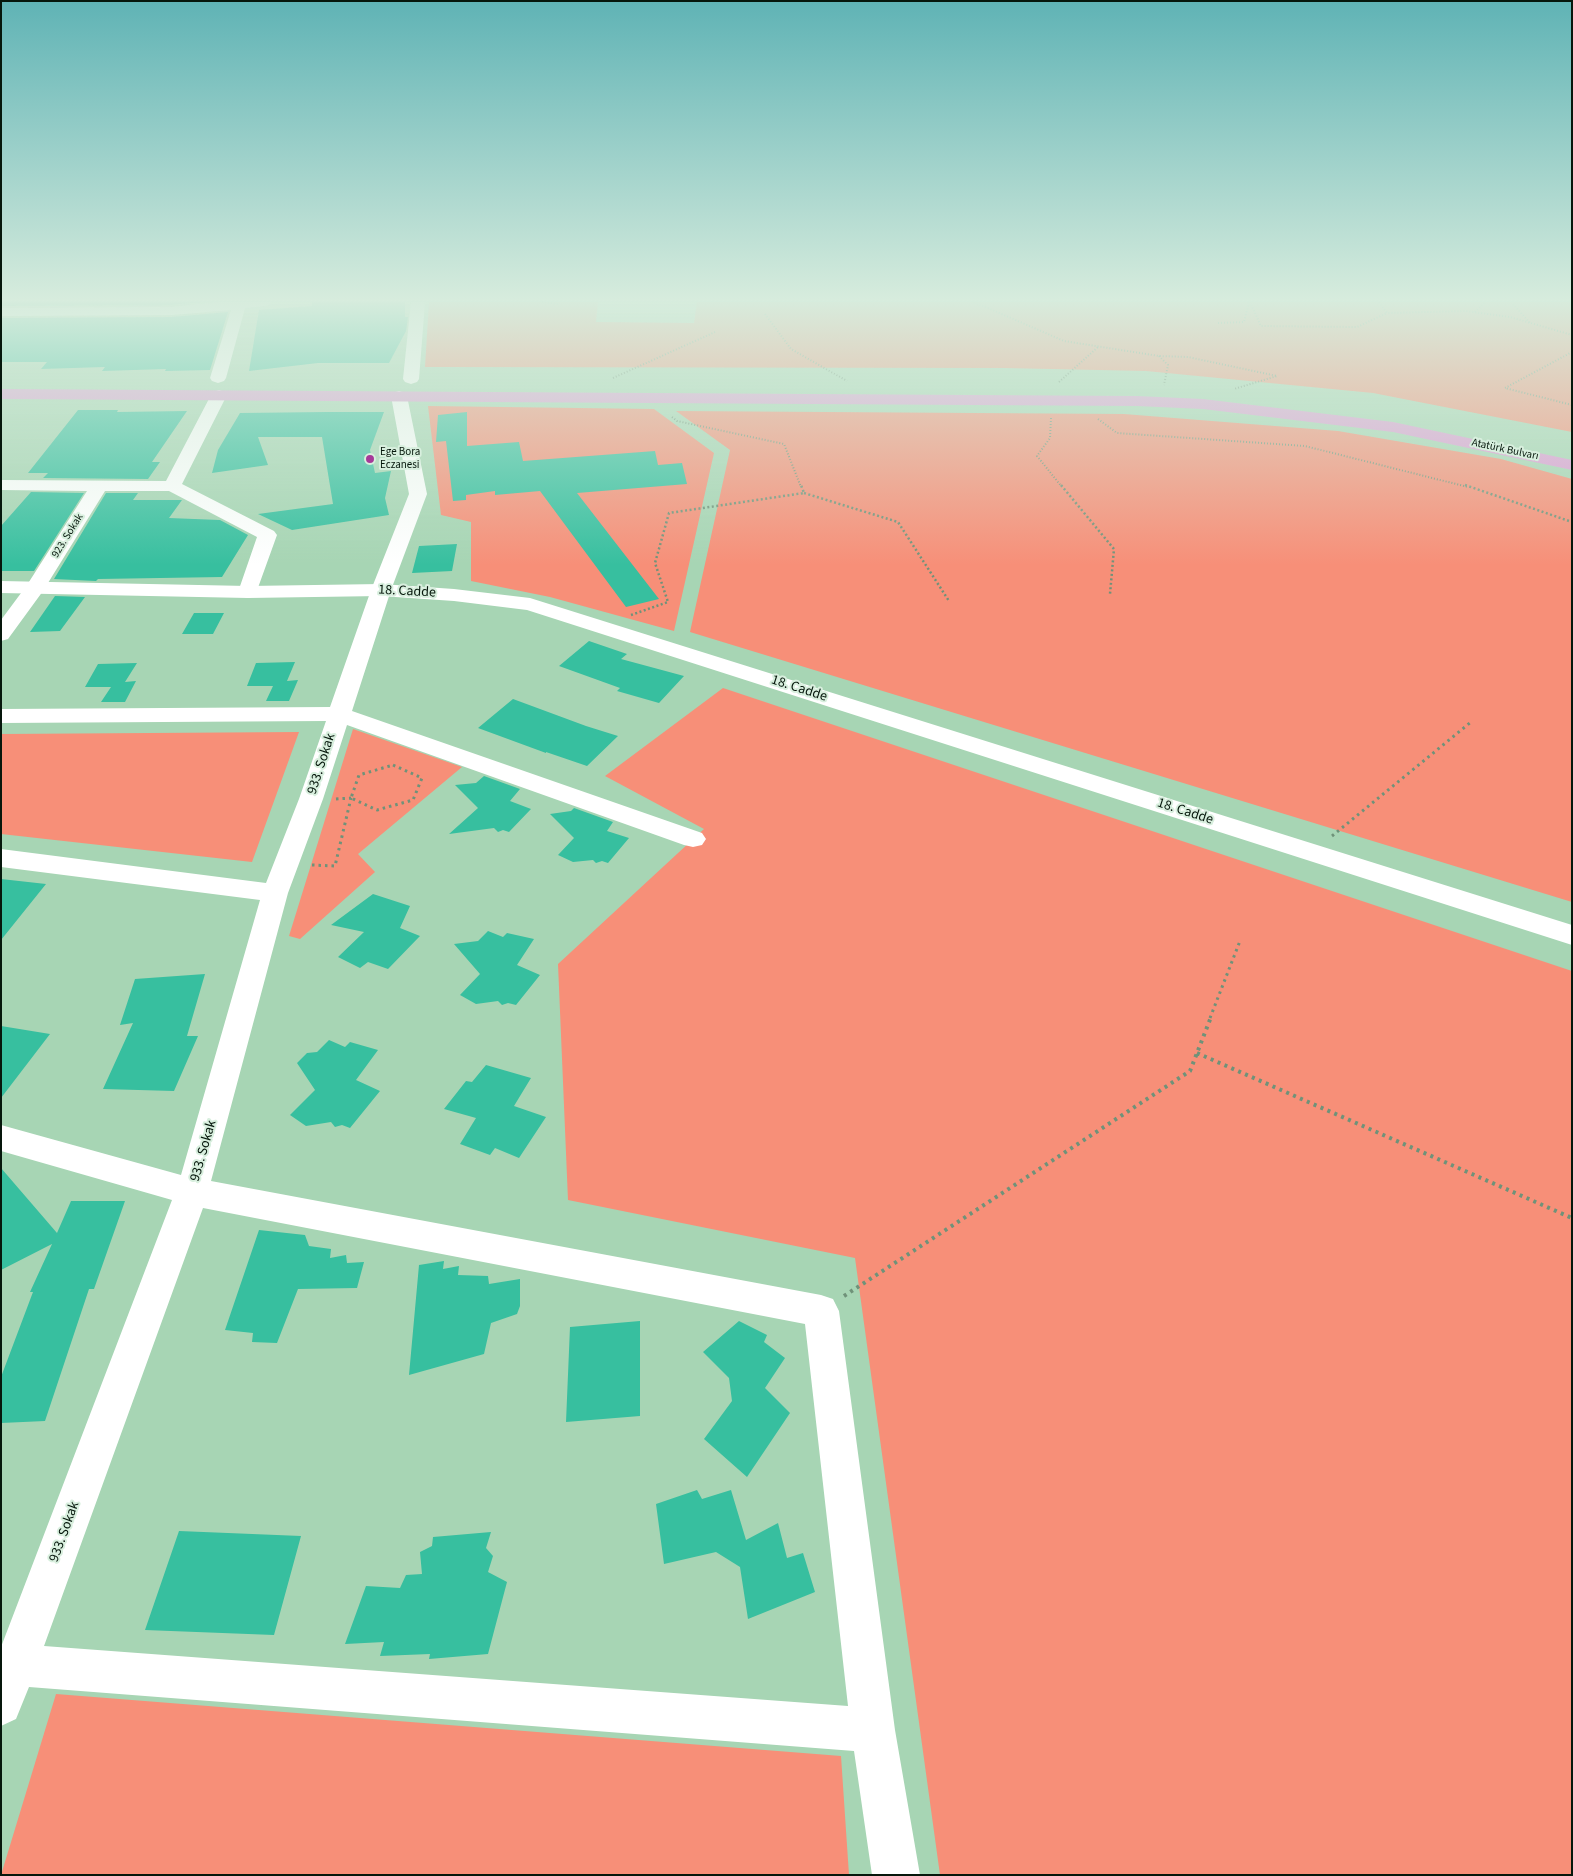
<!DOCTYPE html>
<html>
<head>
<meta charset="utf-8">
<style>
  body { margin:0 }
  #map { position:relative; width:1573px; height:1876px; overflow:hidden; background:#a7d5b4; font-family:"Source Sans 3",sans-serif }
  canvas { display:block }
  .frame { position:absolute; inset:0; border:2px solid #06170c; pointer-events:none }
</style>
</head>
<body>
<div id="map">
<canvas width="1573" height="1876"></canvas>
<div class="frame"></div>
</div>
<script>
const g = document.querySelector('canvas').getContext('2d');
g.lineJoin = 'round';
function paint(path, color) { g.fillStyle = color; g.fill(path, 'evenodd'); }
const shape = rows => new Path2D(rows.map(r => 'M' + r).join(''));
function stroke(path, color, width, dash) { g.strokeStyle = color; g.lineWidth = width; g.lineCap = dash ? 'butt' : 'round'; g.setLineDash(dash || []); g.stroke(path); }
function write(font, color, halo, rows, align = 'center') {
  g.font = font + ' "Source Sans 3",sans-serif'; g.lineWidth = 4; g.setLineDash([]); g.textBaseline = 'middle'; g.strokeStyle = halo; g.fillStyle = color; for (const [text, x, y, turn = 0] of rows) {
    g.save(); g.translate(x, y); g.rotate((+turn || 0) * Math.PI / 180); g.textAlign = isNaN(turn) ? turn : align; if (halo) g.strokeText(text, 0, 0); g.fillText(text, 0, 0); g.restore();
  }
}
paint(shape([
  [429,302,598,302,596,322,694,323,697,302,1572,302,1572,432,1373,393,1146,371,1003,368,425,367],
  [428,406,654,409,714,453,674,631,550,597,471,581,471,522,441,515],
  [676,411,1124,414,1338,431,1501,459,1572,479,1572,902,690,632,730,450],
  [723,688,1572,971,1572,1875,940,1875,855,1258,568,1200,558,964,704,829,605,776],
  [353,729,462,767,358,854,375,872,300,939,289,936],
  [299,732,252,862,1,834,1,734],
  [56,1694,841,1756,849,1875,1,1875]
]), '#f78f78');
paint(shape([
  [1,302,201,302,171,305,1,306],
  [312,302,405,302,405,317,408,317,406,331,389,363,318,363,249,371,259,310,312,306],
  [228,312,210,370,165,371,166,369,102,371,105,367,41,369,47,362,1,362,1,318,171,317],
  [78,410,118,410,117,412,187,411,152,462,160,462,148,479,43,478,48,473,28,473],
  [326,412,384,412,370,450,375,473,391,471,385,498,389,515,292,530,258,514,333,504,322,437,258,437,268,465,212,473,218,450,240,413],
  [467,412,467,446,519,442,523,461,655,451,658,465,682,463,687,484,577,493,659,599,626,607,540,491,495,495,495,491,466,495,466,500,453,501,446,441,436,442,438,415],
  [31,492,84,493,34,571,1,571,1,526],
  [106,493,138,493,133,500,182,500,169,518,220,520,248,535,222,577,98,579,96,581,54,579],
  [457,544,452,571,412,573,419,546],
  [55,596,85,597,60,631,30,632],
  [194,613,224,613,213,634,182,634],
  [589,641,627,654,621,659,684,676,659,703,617,691,620,688,559,666],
  [295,662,287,681,298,680,289,701,266,701,273,686,247,686,256,663],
  [137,663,125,682,136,681,125,702,101,702,111,687,85,687,98,664],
  [513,699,586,726,618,736,587,766,546,752,546,753,478,728],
  [484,776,520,789,510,801,531,809,509,832,503,830,498,832,494,828,449,834,478,808,455,785,476,783],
  [574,808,613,822,607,831,629,838,608,863,602,861,596,863,593,860,573,862,558,855,574,838,550,814,571,811],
  [1,879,46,884,1,940],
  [373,894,410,906,400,928,420,936,388,969,368,962,360,968,338,957,364,932,331,925],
  [488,931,503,937,507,933,534,939,517,965,540,975,516,1005,508,1003,502,1005,498,1001,476,1004,460,995,480,974,454,944,478,941],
  [205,974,187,1036,198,1036,174,1091,103,1089,133,1023,120,1025,135,979],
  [1,1026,50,1034,1,1098],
  [329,1040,345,1047,350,1042,378,1050,356,1080,380,1091,350,1128,342,1125,335,1127,331,1122,306,1126,290,1115,315,1090,297,1063,307,1053,317,1052],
  [486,1065,531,1078,514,1106,546,1117,519,1158,495,1148,490,1155,460,1144,476,1118,444,1109,466,1081,472,1082],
  [1,1168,57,1233,71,1201,125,1201,94,1289,89,1289,45,1421,1,1423,1,1377,33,1292,30,1292,52,1244,1,1270],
  [259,1230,305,1235,309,1246,331,1249,330,1258,346,1255,347,1263,364,1262,357,1288,298,1289,277,1343,252,1342,253,1333,225,1330],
  [444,1261,443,1269,459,1266,458,1275,488,1276,489,1284,520,1279,520,1306,517,1314,491,1323,484,1354,409,1375,419,1265],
  [640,1321,640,1416,566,1422,570,1327],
  [739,1321,767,1335,764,1342,785,1358,765,1388,790,1413,747,1477,704,1439,732,1401,729,1378,703,1352],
  [697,1490,702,1499,731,1490,746,1540,778,1523,787,1558,803,1553,815,1592,748,1619,740,1567,716,1552,664,1564,656,1504],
  [179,1531,301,1536,274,1635,145,1630],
  [491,1532,486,1548,493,1556,488,1572,507,1582,488,1654,429,1659,430,1654,380,1656,384,1642,345,1644,366,1586,400,1588,406,1575,422,1574,420,1552,432,1546,433,1537]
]), '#37bf9f');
stroke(shape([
  [542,302,558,304],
  [974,302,1064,341,1159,356,1188,357,1277,376,1234,389],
  [1250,302,1261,326,1357,327,1387,313],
  [1379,302,1387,313,1466,311,1510,317,1572,335],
  [1513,304,1530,323],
  [1475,312,1485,302],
  [765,314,791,349,847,381],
  [1218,323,1244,322,1249,302],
  [1572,352,1505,388,1572,405],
  [1159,356,1168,365,1164,385],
  [613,378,715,332],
  [1059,382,1099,346],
  [672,417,677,421,784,444,801,487],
  [1051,418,1050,438,1037,456,1062,487],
  [1098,419,1117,433,1305,446,1468,487]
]), '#6f9279', 2, [1, 2]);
stroke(shape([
  [1061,485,1114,549,1110,594],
  [1465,485,1572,522],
  [804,493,898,522,949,601],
  [631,615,668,602,655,563,669,513,804,493,801,485]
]), '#6f9279', 2.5, [2, 2.5]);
stroke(shape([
  [393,765,422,778,413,800,377,810,351,798,359,775,393,765],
  [336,799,351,798],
  [1332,836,1471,722],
  [312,865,335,866,351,798],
  [1210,1018,1240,941]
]), '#6f9279', 3, [2.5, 4]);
stroke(shape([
  [1197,1053,1572,1218],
  [844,1296,1190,1071,1211,1017]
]), '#6f9279', 4, [3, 4.5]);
paint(shape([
  [219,302,271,302,269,305,264,306,245,308,226,378,224,381,218,383,212,381,210,378,231,310,171,315,1,316,1,308,171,307,219,302],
  [411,302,425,302,419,379,417,382,411,384,405,382,403,379,411,302],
  [219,390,225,392,227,395,182,484,274,531,277,535,255,596,248,598,241,596,238,592,257,537,169,491,105,491,43,591,8,639,1,641,1,620,27,585,87,491,1,490,1,480,166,481,211,395,213,392,219,390],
  [399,391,405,393,407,396,427,494,391,590,352,711,702,833,706,839,702,845,693,847,684,845,347,725,323,799,288,893,211,1181,821,1295,833,1299,839,1311,895,1730,920,1875,872,1875,854,1751,29,1687,16,1719,1,1726,1,1647,172,1200,1,1151,1,1125,181,1175,260,900,1,867,1,849,266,883,299,799,326,721,1,723,1,709,330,707,371,590,409,494,391,396,393,393,399,391],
  [203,1208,805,1324,848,1706,44,1646,203,1208]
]), '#fff');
paint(shape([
  [1,581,248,586,381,584,454,589,530,598,1572,925,1572,945,527,610,454,601,381,596,248,598,1,593,1,581]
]), '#fff');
paint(shape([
  [1,389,1137,396,1203,399,1393,422,1572,460,1572,470,1393,432,1203,409,1137,406,1,399,1,389]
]), '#dd9dd4');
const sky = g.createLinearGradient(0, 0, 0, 565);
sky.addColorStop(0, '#5fb3b5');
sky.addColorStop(0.53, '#d7ecdd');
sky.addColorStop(1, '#d7ecdd00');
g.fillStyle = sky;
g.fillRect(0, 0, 1573, 565);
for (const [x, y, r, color] of [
  [370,459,5,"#a63999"]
]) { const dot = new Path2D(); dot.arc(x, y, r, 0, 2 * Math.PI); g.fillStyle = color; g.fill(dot); stroke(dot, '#d8efde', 2); }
write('11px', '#06170c', '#d8efde', [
  ["Atatürk Bulvarı",1505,450,12],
  ["923. Sokak",68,536,-58]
]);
write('11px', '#06170c', '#d8efde', [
  ["Ege Bora",380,453],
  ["Eczanesi",380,466]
], 'left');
write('14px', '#06170c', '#d8efde', [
  ["18. Cadde",407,592,3],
  ["18. Cadde",799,689,18],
  ["933. Sokak",322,764,-72],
  ["18. Cadde",1185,812,18],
  ["933. Sokak",204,1151,-74],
  ["933. Sokak",65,1532,-70]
]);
</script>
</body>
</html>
